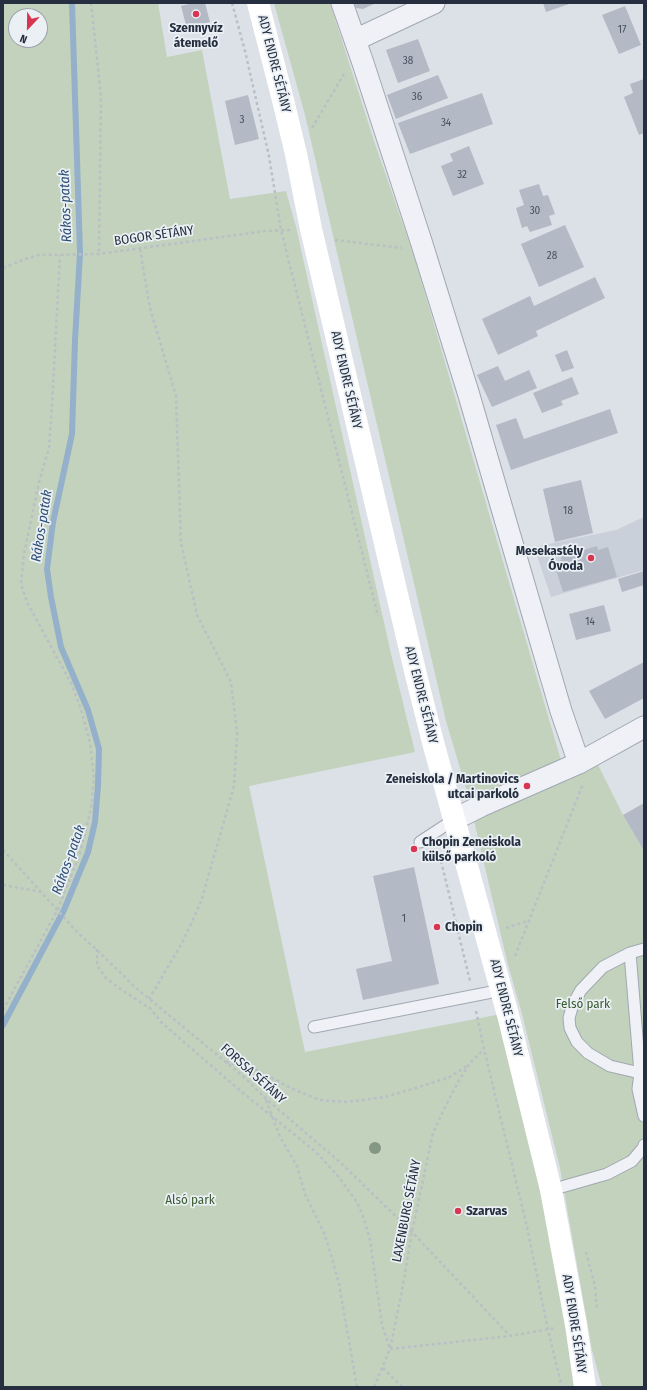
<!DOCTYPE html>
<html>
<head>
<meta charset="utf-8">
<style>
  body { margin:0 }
  #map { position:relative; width:647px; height:1390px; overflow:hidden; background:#dce1e7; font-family:"Fira Sans Condensed",sans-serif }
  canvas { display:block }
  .frame { position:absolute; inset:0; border:4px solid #252f3f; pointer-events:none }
  .north { position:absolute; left:8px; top:8px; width:40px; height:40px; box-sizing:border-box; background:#ebf0f5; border:1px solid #9ca3ac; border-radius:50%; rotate:202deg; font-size:11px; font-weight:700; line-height:16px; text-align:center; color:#252f3f }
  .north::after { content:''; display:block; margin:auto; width:14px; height:18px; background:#d83551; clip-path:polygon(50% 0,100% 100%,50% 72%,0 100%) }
</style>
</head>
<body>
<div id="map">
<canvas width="647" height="1390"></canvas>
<div class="frame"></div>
<div class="north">N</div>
</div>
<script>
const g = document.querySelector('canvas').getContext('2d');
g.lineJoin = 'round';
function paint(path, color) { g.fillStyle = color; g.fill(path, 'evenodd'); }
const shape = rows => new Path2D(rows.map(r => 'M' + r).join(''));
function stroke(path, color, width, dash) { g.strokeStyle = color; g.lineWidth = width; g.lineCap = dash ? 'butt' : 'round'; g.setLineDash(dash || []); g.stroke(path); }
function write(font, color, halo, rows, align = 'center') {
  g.font = font + ' "Fira Sans Condensed",sans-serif'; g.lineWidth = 3.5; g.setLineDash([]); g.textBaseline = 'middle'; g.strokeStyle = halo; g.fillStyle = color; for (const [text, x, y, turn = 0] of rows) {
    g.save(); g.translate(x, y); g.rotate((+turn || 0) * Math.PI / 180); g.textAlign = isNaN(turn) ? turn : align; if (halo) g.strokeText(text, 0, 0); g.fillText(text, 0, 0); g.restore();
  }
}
paint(shape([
  [644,517,644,570,551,597,534,547,616,530]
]), '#cad0da');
paint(shape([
  [3,3,158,3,167,57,202,50,230,199,286,191,296,227,391,654,415,752,249,786,305,1052,501,1014,547,1188,576,1387,3,1387],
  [16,16,40,16,40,40,16,40],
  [274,3,330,3,374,141,414,256,567,781,598,765,623,815,644,851,644,1387,602,1387,592,1350,560,1168,522,1014,507,961,468,795,446,721,305,115]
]), '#c2d2bc');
stroke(shape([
  [3,1025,64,910,88,852,95,822,98,786,99,749,88,710,61,647,51,597,47,569,53,522,72,434,75,340,80,253,72,3]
]), '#94b0cb', 6);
paint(shape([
  [193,3,205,3,210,22,187,29,181,6],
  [354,3,376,3,363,9,356,8],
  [543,3,572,3,546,12],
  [625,6,641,45,619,54,602,15],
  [418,39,430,71,398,83,386,50],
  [438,75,448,98,396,119,387,95],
  [644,79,644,133,639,135,624,97,633,93,630,84],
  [482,93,493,124,410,154,398,123],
  [248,95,259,139,235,145,225,101],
  [469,146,484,184,453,196,441,166,453,161,450,154],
  [539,184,543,196,548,195,555,214,549,216,552,225,530,232,527,226,522,228,516,208,524,205,519,190],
  [565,225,584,267,539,287,521,244],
  [595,277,605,298,536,331,538,336,498,355,482,319,530,296,534,306],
  [567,350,574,368,562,372,555,355],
  [498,366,505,381,529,370,537,388,492,407,477,375],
  [572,377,579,394,561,401,563,405,542,413,533,393],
  [610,409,618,433,511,470,496,425,516,418,524,439],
  [581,480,593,533,555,542,543,489],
  [597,546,598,550,608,547,617,577,563,592,554,563,562,560,561,557],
  [644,571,644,585,622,592,618,579],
  [604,605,611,631,576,640,569,614],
  [644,662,644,698,605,719,589,691],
  [644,803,644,851,623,815],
  [414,867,439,984,363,1000,356,969,392,961,373,876]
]), '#b3bac5');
const lane = shape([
  [420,842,455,819],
  [644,949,630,953,603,967,581,990,573,1004,569,1018,570,1028,577,1042,588,1053,610,1066,640,1073,644,1067],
  [630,953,640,1073,638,1089,644,1116],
  [314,1027,502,990],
  [551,1190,607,1174,632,1161,643,1148,644,1145]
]);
const street = shape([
  [342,3,363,63,421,241,468,392,561,711,579,763],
  [355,40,434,3],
  [455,819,481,806,579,763,644,727]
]);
stroke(lane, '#a1a8b1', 13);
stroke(street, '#a1a8b1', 23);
stroke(shape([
  [91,3,101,96,99,254],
  [232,3,245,51,269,156,281,230,378,616],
  [312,128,344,74],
  [335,240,402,248],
  [140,249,150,308,176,396,181,543,197,615,231,682,237,733,234,786,201,902,182,943,149,999],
  [3,268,25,259,39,255,99,254,265,231,290,230],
  [3,850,78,933,96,949,136,988,244,1077,265,1098,341,1163,412,1232,510,1336],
  [441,861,470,981],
  [3,885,42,892],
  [506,928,528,921],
  [97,949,97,965,106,978,119,988,151,1009,162,1023,237,1088,316,1152,338,1176,357,1202,364,1219,370,1240,382,1325,390,1349],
  [515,956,583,784],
  [3,1010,58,909,80,853,91,809,94,778,90,743,81,709,72,685,27,602,21,584,24,554,39,482,49,448,52,405,60,255],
  [476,1011,484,1049,527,1227,548,1330,561,1383],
  [226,1062,255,1069,295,1090,320,1100,347,1102,385,1097,416,1088,450,1077,468,1065],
  [266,1100,280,1137,297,1166,305,1194,324,1233,332,1258,339,1284,357,1387],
  [586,1252,595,1286,597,1310],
  [390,1349,510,1336,556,1328],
  [383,1368,402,1387],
  [374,1387,390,1349,402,1291,412,1232,433,1133,445,1107,458,1082,470,1063,484,1049]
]), '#babfc6', 2.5, [3, 3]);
stroke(lane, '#eff1f6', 11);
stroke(street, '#eff1f6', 21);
stroke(shape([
  [258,3,283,100,296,154,311,229,416,675,434,746,508,1015,551,1190,576,1325,585,1387]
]), '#fff', 22);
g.fillStyle = '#839783';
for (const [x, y] of [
  [375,1148]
]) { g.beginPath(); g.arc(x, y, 6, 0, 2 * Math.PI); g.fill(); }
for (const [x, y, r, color] of [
  [196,14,4,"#d83551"],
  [591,558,4,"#d83551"],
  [527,786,4,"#d83551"],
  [414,849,4,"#d83551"],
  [437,927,4,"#d83551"],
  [458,1211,4,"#d83551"]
]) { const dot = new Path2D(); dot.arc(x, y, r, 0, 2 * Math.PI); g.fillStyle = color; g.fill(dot); stroke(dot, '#ebf0f5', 1.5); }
write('11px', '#485260', null, [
  ["17",622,30],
  ["38",408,61],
  ["36",417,97],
  ["3",242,120],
  ["34",446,123],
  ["32",462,175],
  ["30",535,211],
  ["28",552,256],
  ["18",568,511],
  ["14",590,622],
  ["1",404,919]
]);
write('bold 13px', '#252f3f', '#ebf0f5', [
  ["Szennyvíz",196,28,"center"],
  ["átemelő",196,43,"center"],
  ["Mesekastély",583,551,"right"],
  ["Óvoda",583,566,"right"],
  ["Zeneiskola / Martinovics",519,779,"right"],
  ["utcai parkoló",519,794,"right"],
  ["Chopin Zeneiskola",422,842],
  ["külső parkoló",422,857],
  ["Chopin",445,927],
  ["Szarvas",466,1211]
], 'left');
write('13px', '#252f3f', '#ebf0f5', [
  ["ADY ENDRE SÉTÁNY",274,64,76],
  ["BOGOR SÉTÁNY",154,236,-8],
  ["ADY ENDRE SÉTÁNY",346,380,77],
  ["ADY ENDRE SÉTÁNY",421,695,76],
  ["ADY ENDRE SÉTÁNY",506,1008,76],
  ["FORSSA SÉTÁNY",253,1074,42],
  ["LAXENBURG SÉTÁNY",407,1211,-79],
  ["ADY ENDRE SÉTÁNY",574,1324,81]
]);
write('13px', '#3a5b31', '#ebf0f5', [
  ["Felső park",583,1004],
  ["Alsó park",190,1200]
]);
write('italic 14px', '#2c4e75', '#ebf0f5', [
  ["Rákos-patak",66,206,-92],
  ["Rákos-patak",42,526,-81],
  ["Rákos-patak",69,860,-70]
]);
</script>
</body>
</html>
